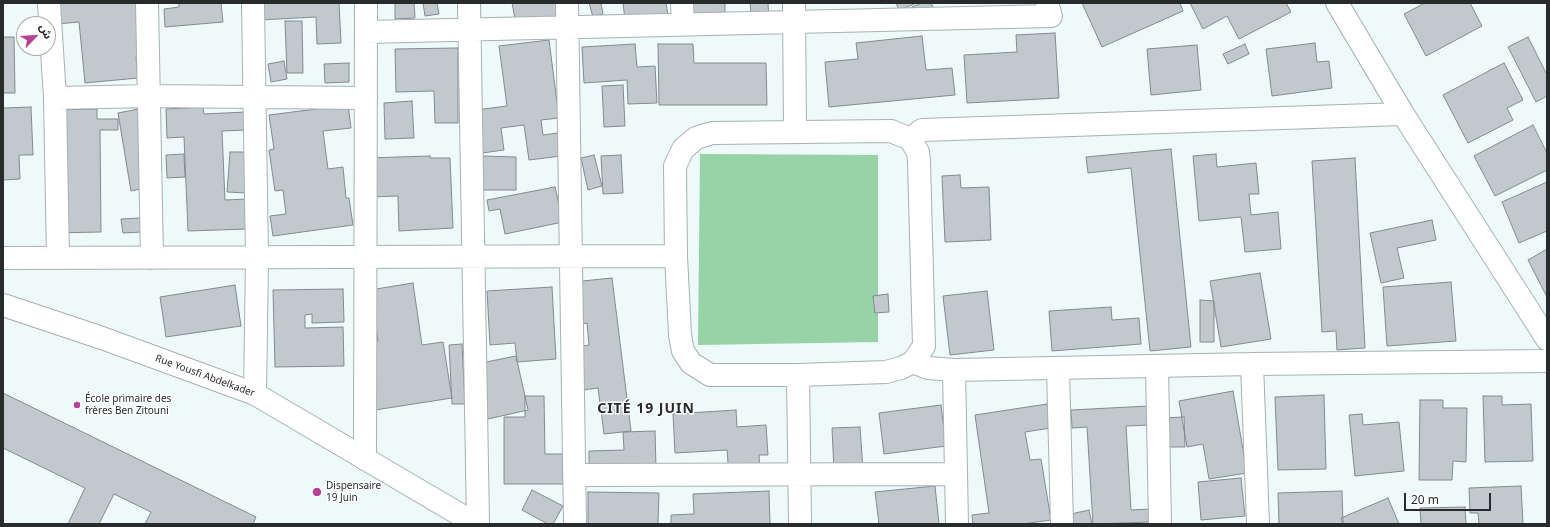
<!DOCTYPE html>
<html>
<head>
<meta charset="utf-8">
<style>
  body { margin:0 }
  #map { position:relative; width:1550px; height:527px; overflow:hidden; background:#eef9fa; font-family:"Noto Sans","Noto Sans Arabic",sans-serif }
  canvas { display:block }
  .frame { position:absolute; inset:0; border:4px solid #272b2b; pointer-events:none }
  .north { position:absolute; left:16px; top:16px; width:40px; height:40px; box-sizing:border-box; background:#fff; border:1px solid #a9aaaa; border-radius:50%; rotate:65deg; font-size:11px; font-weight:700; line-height:16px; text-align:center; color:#272b2b }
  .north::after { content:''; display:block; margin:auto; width:14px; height:18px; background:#b94196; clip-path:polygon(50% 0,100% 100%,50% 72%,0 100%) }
  .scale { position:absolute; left:1404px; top:493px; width:87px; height:18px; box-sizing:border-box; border:2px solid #272b2b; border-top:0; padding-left:5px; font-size:12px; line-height:14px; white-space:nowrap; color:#272b2b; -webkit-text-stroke:3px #fff; paint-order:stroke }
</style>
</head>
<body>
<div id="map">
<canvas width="1550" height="527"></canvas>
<div class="frame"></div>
<div class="north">ش</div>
<div class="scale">20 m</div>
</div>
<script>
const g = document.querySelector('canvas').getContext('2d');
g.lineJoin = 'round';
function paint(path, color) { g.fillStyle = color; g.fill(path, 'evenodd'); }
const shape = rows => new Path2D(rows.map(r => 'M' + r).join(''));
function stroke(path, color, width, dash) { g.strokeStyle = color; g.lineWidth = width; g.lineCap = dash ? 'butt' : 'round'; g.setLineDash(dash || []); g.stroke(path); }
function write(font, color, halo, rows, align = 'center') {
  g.font = font + ' "Noto Sans",sans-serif'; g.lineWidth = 3; g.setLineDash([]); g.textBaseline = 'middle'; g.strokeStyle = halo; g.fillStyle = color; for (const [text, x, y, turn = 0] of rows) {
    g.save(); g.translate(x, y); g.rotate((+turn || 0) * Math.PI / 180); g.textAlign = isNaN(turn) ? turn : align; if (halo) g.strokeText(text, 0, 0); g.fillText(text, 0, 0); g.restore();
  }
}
paint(shape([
  [700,154,878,155,878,342,698,345]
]), '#98d3a7');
const building = shape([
  [55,3,136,3,143,56,136,57,138,78,85,83,79,22,57,24,55,3],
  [179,3,221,3,223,22,165,27,164,9,179,7,179,3],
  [259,3,339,3,341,43,317,44,316,17,259,20,259,3],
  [395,3,414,3,415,18,395,19,395,3],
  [423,3,437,3,439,14,425,16,423,3],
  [512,3,558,3,561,20,517,29,512,3],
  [589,3,601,3,603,14,593,17,589,3],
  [623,3,666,3,668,15,625,20,623,3],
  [681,3,725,3,725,15,681,15,681,3],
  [750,3,768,3,769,20,752,21,750,3],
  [896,3,917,3,899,10,896,3],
  [922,3,931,3,936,13,917,21,912,7,922,3],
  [1082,3,1180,3,1183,11,1102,47,1082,3],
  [1190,3,1286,3,1291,12,1239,39,1227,16,1203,29,1190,3],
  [1425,3,1470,3,1482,26,1426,56,1404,14,1425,3],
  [285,21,302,21,303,73,287,73,285,21],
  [1055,33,1059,98,967,103,964,55,1017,52,1016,35,1055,33],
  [922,36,926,70,952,68,955,95,829,107,825,62,858,59,856,43,922,36],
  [3,37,14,37,15,93,3,93,3,37],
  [1528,37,1547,75,1547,96,1536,102,1508,47,1528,37],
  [549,40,559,118,541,120,543,135,558,133,561,156,529,160,524,125,501,128,504,150,482,153,476,110,507,106,499,46,549,40],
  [1315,43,1317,62,1329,61,1332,88,1272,96,1266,49,1315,43],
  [635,44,637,67,655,66,657,103,628,104,627,80,584,83,582,47,635,44],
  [658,44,693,44,694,63,766,63,767,105,659,105,658,44],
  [1245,44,1249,54,1228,64,1223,54,1245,44],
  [1197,45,1201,90,1151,95,1147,49,1197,45],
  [458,48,458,123,435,123,434,91,396,92,395,49,458,48],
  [284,61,287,79,271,82,268,64,284,61],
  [349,63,349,82,325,83,324,64,349,63],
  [1504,63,1523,100,1507,108,1513,120,1468,143,1443,95,1504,63],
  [623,85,625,126,604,127,602,86,623,85],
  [412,101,414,138,385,139,384,103,412,101],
  [348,105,351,128,323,131,328,169,343,167,346,198,349,198,353,225,273,236,270,216,286,214,283,190,275,191,269,150,274,149,269,115,348,105],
  [31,107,33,155,19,155,20,179,3,180,3,108,31,107],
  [203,107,204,114,246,112,246,130,222,131,225,200,247,199,248,229,188,231,184,137,167,138,166,109,203,107],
  [97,109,97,119,118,119,118,130,100,130,101,232,51,233,49,110,97,109],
  [139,109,146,149,139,150,145,188,131,191,118,113,139,109],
  [1533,125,1547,153,1547,170,1495,196,1474,156,1533,125],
  [1171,149,1191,347,1150,351,1131,168,1088,173,1086,157,1171,149],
  [230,152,246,152,246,193,227,192,230,152],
  [184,154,185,177,167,178,166,155,184,154],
  [1216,154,1217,167,1256,163,1259,194,1249,194,1251,215,1278,212,1281,249,1245,252,1241,217,1199,221,1193,156,1216,154],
  [594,155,602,186,588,190,581,158,594,155],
  [621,155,623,193,603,194,601,156,621,155],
  [430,156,430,158,450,158,453,228,399,231,398,196,369,197,367,158,430,156],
  [482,156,516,157,516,190,482,190,482,156],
  [1355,158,1365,348,1337,350,1336,331,1322,332,1312,161,1355,158],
  [960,175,961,188,989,187,991,240,945,242,942,176,960,175],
  [1547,182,1547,231,1519,243,1502,202,1547,182],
  [555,187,563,222,505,234,500,209,489,211,487,200,555,187],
  [141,218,142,232,123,233,121,219,141,218],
  [1432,220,1436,240,1397,248,1404,278,1381,283,1370,233,1432,220],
  [1547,249,1547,297,1528,260,1547,249],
  [1260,273,1271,339,1221,347,1210,281,1260,273],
  [612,278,631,431,604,434,598,388,582,390,576,347,589,345,587,323,578,325,573,282,612,278],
  [1451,282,1456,341,1387,346,1383,287,1451,282],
  [413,283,422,345,443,342,452,398,375,410,364,344,378,341,370,290,413,283],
  [235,285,241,326,166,337,160,297,235,285],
  [552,287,556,359,517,362,515,343,490,345,487,291,552,287],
  [343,289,344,322,312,323,312,314,305,315,305,328,343,327,344,366,275,367,273,290,343,289],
  [987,291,994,350,950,355,943,296,987,291],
  [888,294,889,312,875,313,873,296,888,294],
  [1200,300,1214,301,1214,342,1200,342,1200,300],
  [1111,307,1112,320,1139,318,1141,344,1052,351,1049,311,1111,307],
  [462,344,465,404,452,404,449,345,462,344],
  [516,356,528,410,488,419,476,364,516,356],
  [1233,391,1247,473,1209,479,1203,444,1187,447,1179,401,1233,391],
  [3,393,256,517,253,524,145,524,151,512,114,494,99,524,68,524,85,488,3,448,3,393],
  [1324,395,1326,469,1278,470,1275,397,1324,395],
  [525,396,544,396,545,454,563,454,563,484,504,484,504,417,525,417,525,396],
  [1483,396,1502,396,1502,405,1531,404,1533,461,1485,462,1483,396],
  [1420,400,1443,400,1443,408,1467,408,1466,462,1453,461,1452,480,1419,480,1420,400],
  [1047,404,1051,428,1025,432,1030,460,1041,459,1051,520,1023,524,973,524,972,515,989,513,975,415,1047,404],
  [941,405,946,446,884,454,879,413,941,405],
  [1149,406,1150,425,1126,426,1131,510,1150,509,1151,522,1093,524,1087,427,1072,428,1071,410,1149,406],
  [736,410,737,427,766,425,768,455,759,455,760,473,729,475,727,450,675,453,673,414,736,410],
  [1362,414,1363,425,1399,422,1404,471,1355,476,1349,415,1362,414],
  [1184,417,1185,447,1162,447,1161,418,1184,417],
  [860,427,863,470,834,472,832,428,860,427],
  [655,431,656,468,589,470,589,451,624,450,623,432,655,431],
  [1241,478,1245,516,1201,520,1198,482,1241,478],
  [935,486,939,524,879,524,875,492,935,486],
  [1521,486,1523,524,1479,524,1478,513,1470,513,1469,488,1521,486],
  [532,490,563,506,553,524,548,524,522,510,532,490],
  [769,491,770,524,671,524,671,515,694,514,693,494,769,491],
  [1342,491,1343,524,1279,524,1278,493,1342,491],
  [588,492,659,493,658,524,588,524,588,492],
  [1388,498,1399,524,1343,524,1341,518,1388,498],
  [1465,507,1466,524,1421,524,1420,508,1465,507],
  [1089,510,1092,524,1073,524,1071,514,1089,510]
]);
paint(building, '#c1c9ce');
stroke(building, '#838a8f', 1);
const minor = shape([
  [49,3,55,98,58,258],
  [147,3,152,258],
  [253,3,257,258,255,394],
  [469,3,478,524],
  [567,3,575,524],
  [682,3,683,25],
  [794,3,795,132],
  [1337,3,1403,114,1547,339],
  [366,32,1051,16,1047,3],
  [55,98,149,96,366,98],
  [891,131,910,139,918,152,919,161,924,346,913,362,901,368,886,372,798,375,710,375,691,363,683,351,680,335,676,256,675,166,683,149,696,138,712,133,891,131],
  [910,139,922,130,1403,114],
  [3,258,676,256],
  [913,362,928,368,954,370,1252,364,1547,361],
  [1252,364,1258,524],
  [1157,367,1160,524],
  [1058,369,1062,524],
  [954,370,957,524],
  [798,375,800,524],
  [365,459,366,3],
  [575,475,956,474]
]);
const major = shape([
  [3,305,102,338,255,394,476,524]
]);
stroke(minor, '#a7b1b2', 24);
stroke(major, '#a7b1b2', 24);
stroke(minor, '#fff', 22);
stroke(major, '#fff', 22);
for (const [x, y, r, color] of [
  [77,405,4,"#b94196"],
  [317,492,5,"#b94196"]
]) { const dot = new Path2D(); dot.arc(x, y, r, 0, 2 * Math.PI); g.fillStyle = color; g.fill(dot); stroke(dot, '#fff', 1.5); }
write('10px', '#272b2b', '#fff', [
  ["Rue Yousfi Abdelkader",205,376,20]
]);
write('10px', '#272b2b', '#fff', [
  ["École primaire des",85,399],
  ["frères Ben Zitouni",85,411],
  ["Dispensaire",326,486],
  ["19 Juin",326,498]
], 'left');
g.letterSpacing = '1px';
write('bold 14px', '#272b2b', '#fff', [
  ["CITÉ 19 JUIN",646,409]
]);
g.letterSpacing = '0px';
</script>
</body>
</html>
